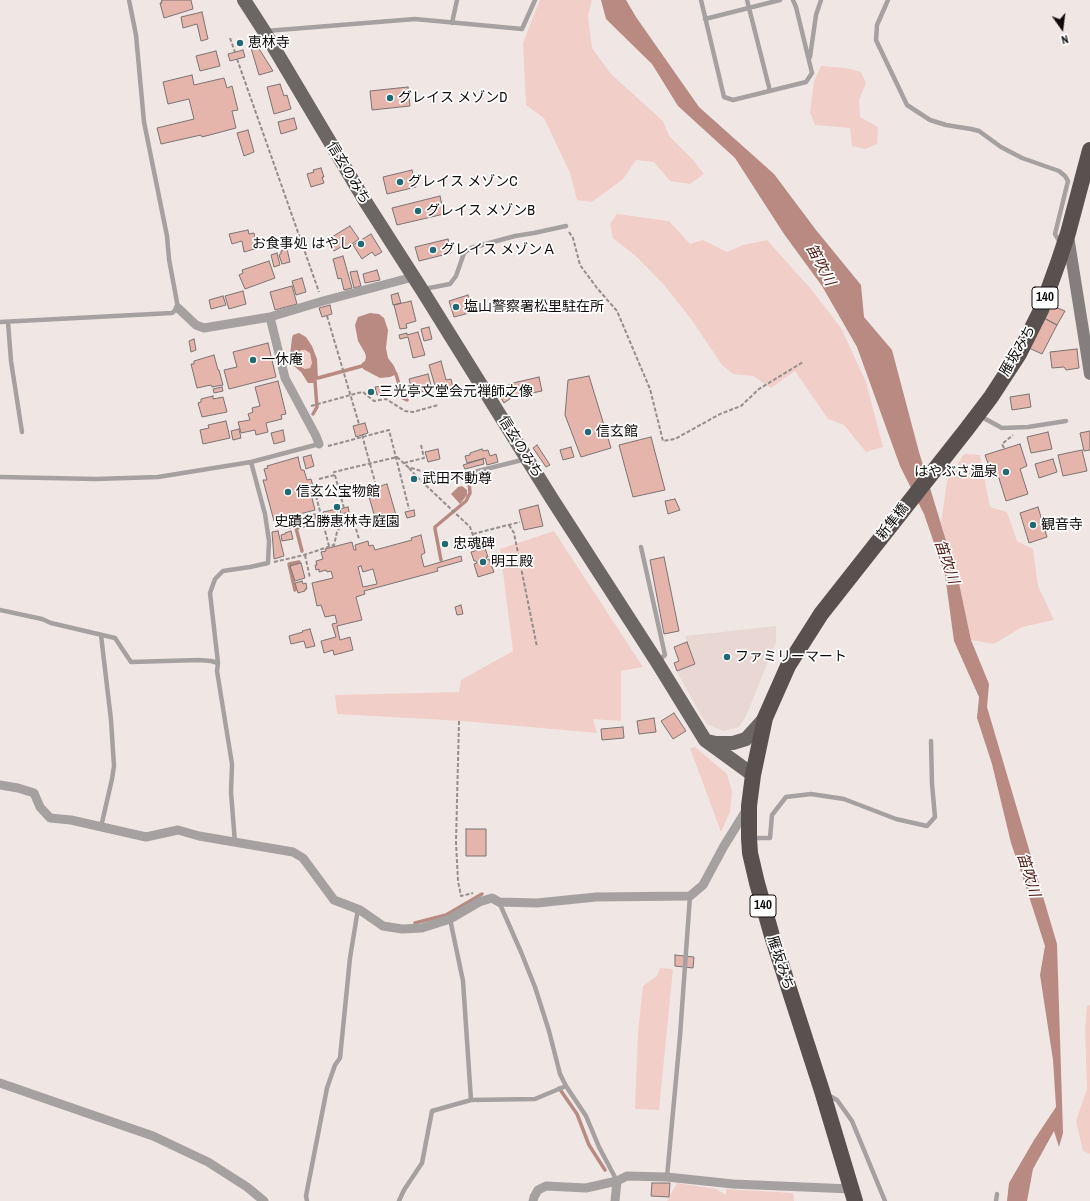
<!DOCTYPE html>
<html>
<head>
<meta charset="utf-8">
<style>
  body { margin:0 }
  #map { position:relative; width:1090px; height:1201px; overflow:hidden; background:#f0e7e5; font-family:"Archivo Narrow",sans-serif }
  canvas { display:block }
  .north { position:absolute; left:1042px; top:8px; width:40px; height:40px; -webkit-text-stroke:3px #fff; paint-order:stroke; rotate:166deg; font-size:11px; font-weight:700; line-height:16px; text-align:center; color:#0e0b0a }
  .north::after { content:''; display:block; margin:auto; width:14px; height:18px; background:#0e0b0a; clip-path:polygon(50% 0,100% 100%,50% 72%,0 100%) }
</style>
</head>
<body>
<div id="map">
<canvas width="1090" height="1201"></canvas>
<div class="north">N</div>
</div>
<script>
const g = document.querySelector('canvas').getContext('2d');
g.lineJoin = 'round';
function paint(path, color) { g.fillStyle = color; g.fill(path, 'evenodd'); }
const shape = rows => new Path2D(rows.map(r => 'M' + r).join(''));
function stroke(path, color, width, dash) { g.strokeStyle = color; g.lineWidth = width; g.lineCap = dash ? 'butt' : 'round'; g.setLineDash(dash || []); g.stroke(path); }
function write(font, color, halo, rows, align = 'center') {
  g.font = font + ' "Archivo Narrow","Noto Sans JP",sans-serif'; g.lineWidth = 3.5; g.setLineDash([]); g.textBaseline = 'middle'; g.strokeStyle = halo; g.fillStyle = color; for (const [text, x, y, turn = 0] of rows) {
    g.save(); g.translate(x, y); g.rotate((+turn || 0) * Math.PI / 180); g.textAlign = isNaN(turn) ? turn : align; if (halo) g.strokeText(text, 0, 0); g.fillText(text, 0, 0); g.restore();
  }
}
paint(shape([
  [776,626,776,642,746,716,739,727,724,731,708,725,702,717,677,672,695,664,685,636]
]), '#e9d7d4');
paint(shape([
  [540,0,592,0,588,16,592,48,611,74,663,121,669,136,693,160,704,174,690,184,670,181,654,162,636,160,623,179,592,202,577,200,570,173,544,118,526,105,523,43],
  [821,66,846,68,861,72,866,83,859,100,860,117,878,127,877,144,865,149,852,146,850,128,815,125,810,112,814,82],
  [617,214,669,221,690,244,703,240,727,252,743,245,767,240,811,289,841,328,866,382,883,447,866,452,844,425,828,419,795,371,771,388,753,376,733,374,722,365,691,319,664,285,638,258,613,238,610,224],
  [301,350,305,350,310,353,312,363,310,368,305,369,301,367,299,364,298,356,299,352],
  [964,454,980,455,990,507,1007,512,1017,541,1033,549,1038,586,1054,620,1022,627,994,644,971,640,959,583,941,523,947,481],
  [554,531,643,667,621,671,621,721,593,719,597,733,462,721,337,714,335,695,459,692,461,680,513,651,500,549],
  [695,747,727,774,732,792,730,812,721,832,690,748],
  [660,968,673,969,659,1110,635,1109,638,1032,643,986,657,976],
  [1090,1005,1090,1154,1083,1151,1076,1121,1087,1089,1085,1029,1087,1006],
  [677,1183,716,1189,726,1195,726,1189,793,1193,794,1201,667,1201]
]), '#f2cec8');
paint(shape([
  [601,0,626,0,636,17,699,107,774,174,816,230,861,285,864,317,892,350,919,452,959,583,971,640,989,684,987,707,1057,944,1063,1133,1059,1147,1054,1131,1033,1169,1027,1201,1007,1201,1009,1183,1034,1140,1056,1107,1053,1060,1040,975,1045,946,1025,884,1011,843,992,764,977,718,979,697,954,641,945,575,924,514,900,466,857,347,822,286,784,234,735,158,678,106,652,64,606,19],
  [370,313,379,314,384,318,388,330,386,348,388,358,394,366,397,373,395,375,390,377,380,378,363,369,362,366,362,363,365,361,366,357,365,353,358,341,355,325,358,317],
  [299,333,306,337,312,346,317,359,318,378,316,381,313,383,308,383,301,372,294,366,291,361,290,355,292,338,293,335],
  [301,350,305,350,310,353,312,363,310,368,305,369,301,367,299,364,298,356,299,352],
  [462,486,467,490,467,495,460,504,451,494,458,487]
]), '#b88a81');
stroke(shape([
  [396,374,403,398,407,400],
  [318,378,362,366],
  [313,414,317,407,315,381],
  [289,527,292,526,296,528,302,551],
  [441,560,435,529,435,527,466,501,470,493,469,482],
  [295,590,289,564,299,562],
  [415,923,446,915,482,894],
  [559,1088,577,1114,589,1145,605,1170]
]), '#b88a81', 3.5);
const building = shape([
  [163,0,191,0,193,9,164,18,160,3,162,3,161,1,163,0],
  [202,12,208,39,201,41,197,24,183,28,181,17,202,12],
  [249,41,254,44,256,44,273,71,259,75,249,41],
  [243,50,245,57,230,61,228,54,243,50],
  [216,51,220,66,200,71,196,56,216,51],
  [192,75,194,85,224,78,227,88,232,86,238,110,232,111,236,128,202,137,201,135,161,144,157,128,194,119,189,99,168,104,163,82,192,75],
  [280,84,284,96,287,95,291,109,274,114,267,87,280,84],
  [408,87,410,106,372,110,370,91,408,87],
  [294,118,297,129,281,134,278,122,294,118],
  [248,130,254,152,244,156,237,133,248,130],
  [321,168,324,177,322,177,324,183,311,187,307,174,314,172,313,170,321,168],
  [412,170,416,187,387,194,383,177,412,170],
  [440,196,444,214,397,225,392,208,440,196],
  [350,226,359,239,346,248,344,245,334,251,327,240,350,226],
  [248,230,249,234,254,233,258,248,244,252,242,241,232,244,229,234,248,230],
  [371,234,382,252,375,256,372,252,362,259,353,245,371,234],
  [448,239,451,253,419,261,415,247,448,239],
  [287,249,290,262,282,264,279,255,281,254,281,251,287,249],
  [277,253,280,265,274,267,271,255,277,253],
  [343,256,352,288,344,290,341,278,338,279,333,259,343,256],
  [269,261,275,278,245,289,239,275,243,273,242,270,269,261],
  [377,270,380,280,365,283,363,274,377,270],
  [357,271,361,286,354,288,350,272,357,271],
  [302,278,306,292,296,295,292,281,302,278],
  [292,286,297,304,275,310,270,292,292,286],
  [243,291,246,304,229,309,225,296,243,291],
  [398,293,401,303,393,305,391,295,398,293],
  [468,295,473,312,454,317,449,301,468,295],
  [223,296,226,305,211,309,209,300,223,296],
  [411,301,416,321,406,324,407,328,400,329,394,305,411,301],
  [330,305,332,314,322,317,319,308,330,305],
  [1050,305,1065,311,1057,325,1044,318,1050,305],
  [1044,318,1057,325,1042,354,1029,348,1044,318],
  [429,327,432,339,424,341,421,329,429,327],
  [418,332,425,355,413,358,408,337,400,339,399,335,407,333,407,335,418,332],
  [194,339,196,350,191,352,189,341,194,339],
  [268,343,276,377,229,389,224,370,237,367,233,352,268,343],
  [1077,349,1079,368,1066,370,1064,367,1052,368,1050,352,1077,349],
  [214,355,218,370,219,370,223,385,212,387,211,385,197,388,191,364,194,364,194,361,214,355],
  [441,361,446,380,451,379,454,392,438,396,429,365,441,361],
  [428,374,432,389,413,394,409,379,428,374],
  [589,376,611,448,581,457,565,415,568,380,589,376],
  [539,377,542,391,512,397,509,384,539,377],
  [278,381,286,414,281,415,282,419,266,423,268,432,256,435,255,430,241,433,238,422,250,420,248,414,253,412,252,408,260,406,255,387,278,381],
  [503,385,511,398,504,403,496,389,503,385],
  [383,386,385,393,377,395,375,387,383,386],
  [222,387,223,391,214,393,213,389,222,387],
  [1029,394,1031,407,1012,410,1010,397,1029,394],
  [213,396,213,399,223,397,227,412,202,417,198,403,201,402,201,399,213,396],
  [226,421,230,438,203,444,200,430,209,428,208,425,226,421],
  [365,423,368,433,356,437,353,426,365,423],
  [239,429,241,438,233,440,231,431,239,429],
  [283,430,285,441,274,444,271,433,283,430],
  [1090,431,1090,450,1084,451,1080,433,1090,431],
  [1048,432,1052,449,1031,453,1027,437,1048,432],
  [651,437,665,490,633,497,619,445,651,437],
  [1020,444,1027,466,1020,469,1028,494,1006,501,998,475,993,477,985,455,1020,444],
  [537,445,550,465,546,467,533,448,537,445],
  [571,447,574,457,563,460,560,450,571,447],
  [438,449,440,459,428,462,425,452,438,449],
  [482,449,483,451,488,450,490,456,496,454,498,462,487,465,485,458,467,463,465,456,470,455,470,453,482,449],
  [1082,450,1087,471,1063,476,1058,455,1082,450],
  [311,455,314,466,306,469,303,457,311,455],
  [298,457,301,470,304,470,307,480,311,479,315,493,311,494,315,510,274,521,263,480,267,480,264,469,268,468,267,466,298,457],
  [483,459,484,464,465,469,463,465,483,459],
  [1053,459,1057,472,1039,478,1035,464,1053,459],
  [387,484,396,515,376,521,367,490,387,484],
  [675,499,680,510,668,514,665,501,675,499],
  [538,505,543,526,524,530,519,510,538,505],
  [348,507,349,512,341,514,340,509,348,507],
  [1038,507,1047,537,1029,543,1020,513,1038,507],
  [337,509,338,514,325,518,323,512,337,509],
  [414,510,415,516,407,518,405,512,414,510],
  [315,514,317,523,298,529,296,519,315,514],
  [278,531,284,556,274,559,272,532,278,531],
  [291,531,293,539,282,541,281,535,285,534,285,533,291,531],
  [421,535,425,553,421,555,424,567,461,556,462,561,437,568,438,571,364,591,365,594,356,597,362,620,337,626,340,640,350,637,353,650,334,655,333,650,324,653,321,641,336,637,332,624,337,623,335,615,325,617,321,605,317,606,312,583,333,578,331,571,327,572,326,570,319,572,319,569,316,570,315,565,317,565,316,561,323,559,321,552,326,551,325,549,352,542,354,550,356,550,355,545,368,541,369,546,373,545,375,550,412,540,411,538,421,535],
  [361,566,363,572,373,569,377,584,363,587,358,567,361,566],
  [478,538,480,544,472,547,471,541,478,538],
  [485,548,488,557,486,557,487,560,489,559,494,572,478,577,474,564,477,563,476,561,474,561,471,552,485,548],
  [664,557,679,631,664,634,650,560,664,557],
  [301,563,305,578,295,581,290,566,301,563],
  [302,581,303,584,306,583,307,589,305,589,305,591,298,593,295,583,302,581],
  [461,605,463,614,457,615,455,607,461,605],
  [310,629,315,646,306,648,304,641,291,644,289,636,303,632,302,631,310,629],
  [687,642,695,664,677,671,674,663,679,661,674,647,687,642],
  [674,713,686,731,673,739,661,721,674,713],
  [654,718,656,732,639,734,637,721,654,718],
  [623,727,624,738,602,740,601,729,623,727],
  [466,829,486,829,486,856,466,856,466,829],
  [675,955,694,957,693,968,675,966,675,955],
  [652,1183,670,1183,669,1197,651,1196,652,1183]
]);
paint(building, '#e5b4ab');
stroke(building, '#7b7372', 1);
stroke(shape([
  [230,38,235,52],
  [237,59,319,292],
  [569,232,573,238,580,265,597,288,617,311,650,389,663,441,675,439,720,414,741,406,759,389,803,362],
  [327,316,359,424],
  [311,406,358,393,363,392,374,401,386,399,405,411,413,412,438,405],
  [362,435,375,482],
  [328,446,389,430,409,509],
  [1004,448,1002,444,1013,435],
  [404,463,424,458,421,445],
  [409,468,416,476,470,527,474,538],
  [319,479,335,475],
  [340,493,359,488],
  [316,496,329,546],
  [344,508,334,472,397,457,408,467,428,473,447,476,455,475],
  [346,517,351,517,353,519,359,539],
  [509,525,514,533,537,647],
  [473,534,520,522],
  [444,539,444,541],
  [305,555,310,578],
  [274,562,304,555,334,545,337,532,346,517,345,513],
  [459,721,456,842,458,881,461,896,473,893]
]), '#958e8c', 2, [4, 2]);
stroke(shape([
  [701,0,724,97,733,100,806,82,812,73,796,7,793,0],
  [747,0,770,91],
  [888,0,877,25,876,40,907,105,930,120,946,125,971,129,979,131,1001,147,1022,158,1059,171,1065,176,1068,181,1055,234,1061,244],
  [705,19,780,0],
  [452,23,457,0],
  [266,31,415,19,522,29,535,0],
  [810,57,816,15,821,0],
  [424,289,450,284,456,276,464,253,471,248,515,236,534,233,566,226],
  [0,322,172,313,178,308,169,259,167,236,144,122,136,35,129,0],
  [8,322,11,361,22,432],
  [980,416,1002,428,1028,427,1066,421],
  [462,475,526,459],
  [0,477,96,479,158,477,251,462,319,444],
  [641,547,665,655,658,661],
  [0,610,42,619,51,623,115,638,131,662,199,660,211,661,218,663],
  [101,635,111,720,114,766,112,779,101,827],
  [752,838,770,838,772,815,786,797,811,794,844,799,896,819,927,826,935,817,932,784,931,741],
  [235,843,231,792,232,764,217,671,218,663,210,593,215,579,223,571,250,567,268,563,269,541,265,514,251,462],
  [499,902,521,952,535,987,549,1031,560,1074,566,1086,586,1116,599,1147,617,1181],
  [450,919,463,981,471,1100],
  [828,1095,837,1100,852,1121,885,1201],
  [667,1177,680,1036,690,896],
  [307,1201,306,1196,327,1088,335,1065,340,1058,350,958,358,909],
  [399,1201,404,1190,422,1163,432,1111,471,1100,535,1099,566,1086],
  [996,1201,997,1194]
]), '#a5a1a1', 4.5);
stroke(shape([
  [178,308,196,325,204,328,270,317,323,301,413,277],
  [270,317,285,378,316,436,319,444],
  [0,785,18,788,34,793,40,807,50,818,71,820,146,837,178,830,199,836,293,852,303,858,334,900,360,910,383,926,402,929,422,928,450,919,479,902,492,898,499,902,537,903,596,897,690,896,703,885,724,846,747,809],
  [0,1083,153,1136,208,1162,247,1187,264,1201],
  [533,1201,534,1197,538,1190,546,1186,586,1188,617,1181,627,1176,667,1177,733,1184,851,1189],
  [615,1201,617,1181]
]), '#a5a1a1', 9);
stroke(shape([
  [1068,236,1090,374]
]), '#847f7e', 12);
stroke(shape([
  [244,0,264,31,365,201,422,290,552,499,657,662,705,740,753,775],
  [707,741,716,743,733,743,746,739,765,718]
]), '#6c6665', 14);
stroke(shape([
  [855,1201,822,1091,772,936,757,883,750,853,749,838,749,806,753,775,765,718,788,666,821,614,966,430,991,397,1019,354,1041,310,1058,263,1068,233,1090,150]
]), '#585150', 16);
for (const [x, y, r, color] of [
  [240,43,4,"#216a75"],
  [390,98,4,"#216a75"],
  [400,182,4,"#216a75"],
  [418,211,4,"#216a75"],
  [361,244,4,"#216a75"],
  [433,250,4,"#216a75"],
  [456,307,4,"#216a75"],
  [253,360,4,"#216a75"],
  [371,392,4,"#216a75"],
  [588,432,4,"#216a75"],
  [1006,472,4,"#216a75"],
  [414,479,4,"#216a75"],
  [288,492,4,"#216a75"],
  [337,507,4,"#216a75"],
  [1033,525,4,"#216a75"],
  [445,544,4,"#216a75"],
  [483,562,4,"#216a75"],
  [727,657,4,"#216a75"]
]) { const dot = new Path2D(); dot.arc(x, y, r, 0, 2 * Math.PI); g.fillStyle = color; g.fill(dot); stroke(dot, '#fff', 1.5); }
for (const [x, y, w] of [
  [1045,298,26],
  [763,906,26]
]) { const box = new Path2D(); box.roundRect(x - w / 2, y - 11, w, 22, 3); g.fillStyle = '#fff'; g.fill(box); stroke(box, '#0e0b0a', 1); }
write('bold 13px', '#0e0b0a', null, [
  ["140",1045,298],
  ["140",763,906]
]);
write('14px', '#0e0b0a', '#fff', [
  ["恵林寺",248,43],
  ["グレイス メゾンD",398,98],
  ["グレイス メゾンC",408,182],
  ["グレイス メゾンB",426,211],
  ["お食事処 はやし",353,244,"right"],
  ["グレイス メゾンＡ",441,250],
  ["塩山警察署松里駐在所",464,307],
  ["一休庵",261,360],
  ["三光亭文堂会元禅師之像",379,392],
  ["信玄館",596,432],
  ["はやぶさ温泉",998,472,"right"],
  ["武田不動尊",422,479],
  ["信玄公宝物館",296,492],
  ["史蹟名勝惠林寺庭園",337,522,"center"],
  ["観音寺",1041,525],
  ["忠魂碑",453,544],
  ["明王殿",491,562],
  ["ファミリーマート",735,657]
], 'left');
write('14px', '#0e0b0a', '#fff', [
  ["信玄のみち",348,173,59],
  ["雁坂みち",1018,351,-60],
  ["信玄のみち",520,447,58],
  ["新隼橋",893,522,-52],
  ["雁坂みち",780,963,72]
]);
write('italic 15px', '#50160f', '#fff', [
  ["笛吹川",820,265,62],
  ["笛吹川",946,562,71],
  ["笛吹川",1028,875,73]
]);
</script>
</body>
</html>
